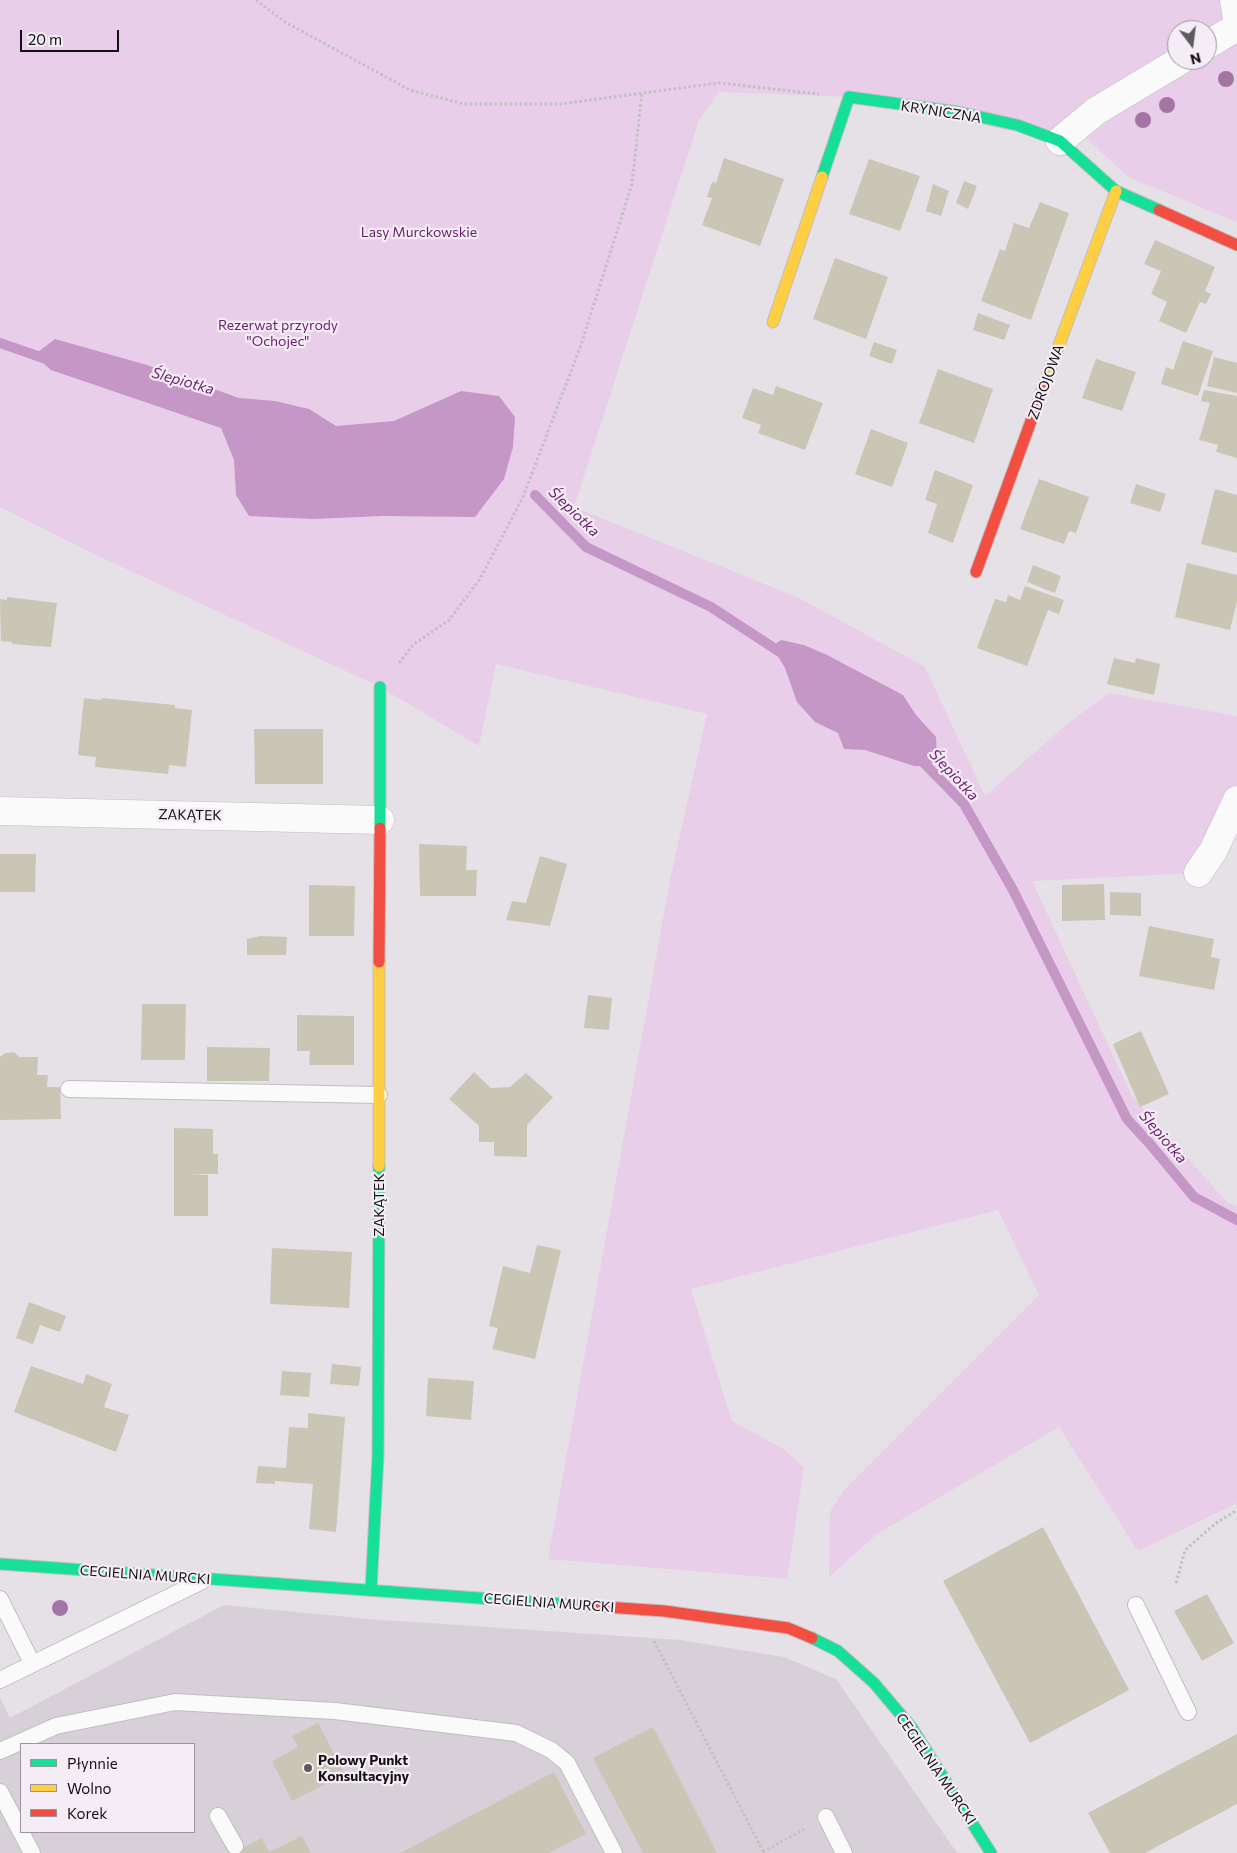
<!DOCTYPE html>
<html>
<head>
<meta charset="utf-8">
<style>
  body { margin:0 }
  #map { position:relative; width:1237px; height:1853px; overflow:hidden; background:#e6e1e6; font-family:Commissioner,sans-serif }
  canvas { display:block }
  .legend { position:absolute; left:20px; top:1743px; width:175px; height:90px; box-sizing:border-box; background:#f5edf5; border:1px solid #9b959b; margin:0; padding:6px 9px; list-style:none; font-size:15px; color:#141114 }
  .legend li { display:flex; align-items:center; gap:10px; height:25px }
  .legend b { width:25px; border:1px solid #9b959b }
  .north { position:absolute; left:1167px; top:20px; width:50px; height:50px; box-sizing:border-box; background:#f5edf5; border:1px solid #9b959b; border-radius:50%; rotate:165deg; font-size:14px; font-weight:700; line-height:20px; text-align:center; color:#141114 }
  .north::after { content:''; display:block; margin:auto; width:18px; height:22px; background:#5e5a5e; clip-path:polygon(50% 0,100% 100%,50% 72%,0 100%) }
  .scale { position:absolute; left:20px; top:30px; width:99px; height:22px; box-sizing:border-box; border:2px solid #141114; border-top:0; padding-left:6px; font-size:15px; line-height:18px; white-space:nowrap; color:#141114; -webkit-text-stroke:4px #f5edf5; paint-order:stroke }
</style>
</head>
<body>
<div id="map">
<canvas width="1237" height="1853"></canvas>
<ul class="legend">
<li><b style="height:6px;background:#16e098"></b>Płynnie</li>
<li><b style="height:6px;background:#ffcf43"></b>Wolno</li>
<li><b style="height:6px;background:#f24e42"></b>Korek</li>
</ul>
<div class="north">N</div>
<div class="scale">20 m</div>
</div>
<script>
const g = document.querySelector('canvas').getContext('2d');
g.lineJoin = 'round';
function paint(path, color) { g.fillStyle = color; g.fill(path, 'evenodd'); }
const shape = rows => new Path2D(rows.map(r => 'M' + r).join(''));
function stroke(path, color, width, dash) { g.strokeStyle = color; g.lineWidth = width; g.lineCap = dash ? 'butt' : 'round'; g.setLineDash(dash || []); g.stroke(path); }
function write(font, color, halo, rows, align = 'center') {
  g.font = font + ' Commissioner,sans-serif'; g.lineWidth = 4.5; g.setLineDash([]); g.textBaseline = 'middle'; g.strokeStyle = halo; g.fillStyle = color; for (const [text, x, y, turn = 0] of rows) {
    g.save(); g.translate(x, y); g.rotate((+turn || 0) * Math.PI / 180); g.textAlign = isNaN(turn) ? turn : align; if (halo) g.strokeText(text, 0, 0); g.fillText(text, 0, 0); g.restore();
  }
}
paint(shape([
  [224,1605,369,1619,681,1640,784,1657,836,1679,957,1853,0,1853,0,1698,10,1718],
  [21,1744,194,1744,194,1832,21,1832]
]), '#d8d0d8');
paint(shape([
  [0,0,1234,0,1237,18,1207,30,1177,30,1177,60,1060,141,849,97,719,92,699,120,574,507,799,598,925,667,985,796,1067,724,1109,693,1237,716,1237,800,1198,873,1032,881,1132,1096,1227,1202,1237,1206,1237,1503,1138,1551,1059,1427,877,1534,829,1577,830,1512,844,1490,1039,1295,998,1210,691,1289,732,1421,785,1450,804,1468,787,1579,548,1559,670,880,707,714,496,664,479,746,380,687,92,553,0,507],
  [1237,42,1237,222,1128,177,1086,138,1130,105]
]), '#e9cee9');
paint(shape([
  [55,339,147,365,239,398,275,401,309,409,336,426,394,421,461,391,499,396,515,417,513,447,504,479,475,517,383,516,313,519,249,516,236,495,234,460,221,428,51,370,34,355],
  [781,640,804,645,827,655,903,695,916,715,936,737,937,758,929,766,914,766,865,750,844,749,838,733,815,722,797,702,785,668,772,646]
]), '#c497c6');
stroke(shape([
  [0,343,46,359],
  [535,495,586,547,711,607,783,654],
  [919,758,964,804,1013,890,1127,1119,1150,1144,1194,1197,1237,1220]
]), '#c497c6', 10);
paint(shape([
  [724,158,784,179,760,246,702,225,712,198,707,197,712,182,716,183],
  [869,159,920,176,900,231,849,214],
  [964,181,977,186,968,209,956,203],
  [933,184,949,191,941,216,926,211],
  [1040,202,1069,213,1031,320,981,301,1000,249,1005,251,1014,223,1029,228],
  [1155,240,1215,267,1205,291,1211,294,1206,304,1200,302,1186,333,1159,321,1167,302,1151,294,1161,271,1144,264],
  [835,258,888,277,866,339,813,319],
  [978,313,1010,325,1004,340,973,330],
  [1183,341,1213,351,1198,396,1161,384,1166,367,1173,370],
  [874,342,897,350,892,364,869,356],
  [1214,357,1237,363,1237,393,1207,386],
  [1096,359,1136,372,1122,411,1082,398],
  [938,369,993,389,974,443,919,423],
  [776,386,823,403,805,450,758,433,761,425,742,418,753,388,773,395],
  [1204,390,1237,396,1237,458,1216,452,1218,445,1199,440,1210,403,1201,401],
  [871,429,908,443,892,487,855,474],
  [935,470,973,485,953,543,928,533,937,504,925,500],
  [1039,479,1089,497,1076,533,1069,531,1064,544,1020,529],
  [1136,484,1166,494,1160,512,1130,503],
  [1215,489,1237,495,1237,553,1201,544],
  [1187,563,1237,575,1237,601,1230,630,1175,617],
  [1033,565,1061,576,1055,593,1027,582],
  [1025,586,1064,600,1059,614,1048,610,1027,666,977,648,995,599,1006,602,1008,595,1020,600],
  [7,597,57,603,51,647,12,644,12,642,1,641,0,599,7,600],
  [1114,658,1135,663,1136,658,1160,664,1154,695,1107,684],
  [84,698,101,700,101,698,175,705,175,708,192,710,186,767,169,765,168,774,95,767,96,757,78,755],
  [254,729,323,729,323,784,255,784],
  [419,844,467,846,466,870,477,870,476,896,420,896],
  [0,854,36,854,35,892,0,892],
  [540,856,567,864,550,926,506,920,512,901,526,903],
  [1104,884,1105,920,1062,921,1062,885],
  [309,885,355,886,354,936,309,936],
  [1110,892,1141,893,1141,916,1110,915],
  [1149,926,1214,939,1211,957,1220,959,1214,990,1139,976],
  [260,936,287,937,286,955,247,955,247,939],
  [588,995,612,998,609,1030,584,1028],
  [142,1004,186,1004,185,1060,141,1060],
  [297,1015,354,1016,354,1065,309,1065,310,1051,297,1051],
  [1141,1031,1169,1094,1140,1107,1113,1044],
  [207,1047,270,1048,269,1081,207,1081],
  [14,1052,19,1057,38,1057,37,1075,48,1075,47,1087,60,1087,61,1119,0,1120,0,1057,5,1053],
  [474,1072,491,1088,510,1087,526,1073,553,1097,527,1125,527,1157,494,1156,494,1142,479,1142,479,1126,449,1099],
  [174,1128,213,1129,213,1154,218,1154,218,1174,191,1174,208,1175,208,1216,174,1216],
  [537,1245,561,1250,535,1359,492,1349,498,1328,489,1326,503,1266,530,1273],
  [272,1248,352,1252,349,1308,270,1304],
  [29,1302,66,1316,60,1332,40,1325,33,1344,16,1338],
  [332,1364,361,1367,359,1386,330,1384],
  [31,1366,83,1384,86,1374,112,1384,104,1407,129,1415,116,1452,14,1412],
  [282,1371,311,1373,309,1397,280,1395],
  [428,1378,474,1381,471,1420,426,1416],
  [308,1413,345,1417,336,1532,309,1529,313,1484,275,1481,275,1484,256,1483,258,1466,286,1468,289,1427,308,1428],
  [1043,1527,1129,1690,1030,1743,943,1581],
  [1207,1594,1234,1643,1202,1661,1174,1611],
  [318,1723,345,1774,292,1801,272,1761,298,1747,292,1736],
  [653,1727,707,1833,717,1853,643,1853,593,1758],
  [1237,1734,1237,1804,1145,1853,1110,1853,1088,1813],
  [554,1772,586,1834,549,1853,400,1853],
  [302,1836,311,1853,234,1853,262,1838,269,1852]
]), '#c9c6b6');
const lane = shape([
  [69,1089,379,1095],
  [0,1599,32,1663],
  [1136,1605,1188,1712],
  [0,1680,202,1581],
  [0,1751,56,1726,175,1702,335,1711,516,1733,551,1750,567,1763,614,1853],
  [0,1792,32,1853],
  [218,1816,235,1846],
  [826,1817,844,1853]
]);
const street = shape([
  [1234,0,1237,18],
  [1207,45,1237,27],
  [1060,141,1096,111,1181,60],
  [0,811,380,820],
  [1198,873,1213,851,1237,800]
]);
const fast = shape([
  [822,177,849,97,958,112,1017,125,1060,141,1116,191,1159,210],
  [380,828,380,687],
  [0,1564,591,1606],
  [371,1590,378,1456,379,1166],
  [812,1638,838,1651,874,1683,912,1728,991,1853]
]);
const slow = shape([
  [773,322,822,177],
  [1043,388,1116,191],
  [379,1166,379,962]
]);
const jam = shape([
  [1159,210,1237,245],
  [976,572,1043,388],
  [379,962,380,828],
  [591,1606,664,1611,788,1628,812,1638]
]);
stroke(lane, '#c1bdc1', 18);
stroke(street, '#c1bdc1', 29);
stroke(fast, '#c1bdc1', 13);
stroke(slow, '#c1bdc1', 13);
stroke(jam, '#c1bdc1', 13);
stroke(shape([
  [256,0,285,22,410,90,464,104,560,104,719,83,819,94],
  [399,663,414,644,449,620,480,579,523,497,581,345,632,184,642,92],
  [1176,1583,1185,1550,1215,1524,1237,1510],
  [654,1641,764,1853],
  [763,1852,804,1829]
]), '#c2c1c2', 3, [2.5, 2.5]);
stroke(lane, '#fbfafb', 16);
stroke(street, '#fbfafb', 28);
stroke(fast, '#16e098', 11);
stroke(slow, '#ffcf43', 11);
stroke(jam, '#f24e42', 11);
g.fillStyle = '#a275a4';
for (const [x, y] of [
  [1226,79],
  [1167,105],
  [1143,120],
  [60,1608]
]) { g.beginPath(); g.arc(x, y, 8, 0, 2 * Math.PI); g.fill(); }
for (const [x, y, r, color] of [
  [308,1768,5,"#5e5a5e"]
]) { const dot = new Path2D(); dot.arc(x, y, r, 0, 2 * Math.PI); g.fillStyle = color; g.fill(dot); stroke(dot, '#f5edf5', 2); }
write('14px', '#141114', '#f5edf5', [
  ["KRYNICZNA",941,112,9],
  ["ZDROJOWA",1046,382,-70],
  ["ZAKĄTEK",190,815,1],
  ["ZAKĄTEK",379,1205,-90],
  ["CEGIELNIA MURCKI",145,1575,4],
  ["CEGIELNIA MURCKI",549,1603,4],
  ["CEGIELNIA MURCKI",936,1769,56]
]);
write('14px', '#6a1c6e', '#f5edf5', [
  ["Lasy Murckowskie",419,232],
  ["Rezerwat przyrody",278,325],
  ["\"Ochojec\"",278,341]
]);
write('bold 14px', '#141114', '#f5edf5', [
  ["Polowy Punkt",318,1760],
  ["Konsultacyjny",318,1776]
], 'left');
write('italic 15px', '#691c6d', '#f5edf5', [
  ["Ślepiotka",183,381,16],
  ["Ślepiotka",574,512,44],
  ["Ślepiotka",954,775,47],
  ["Ślepiotka",1163,1137,49]
]);
</script>
</body>
</html>
